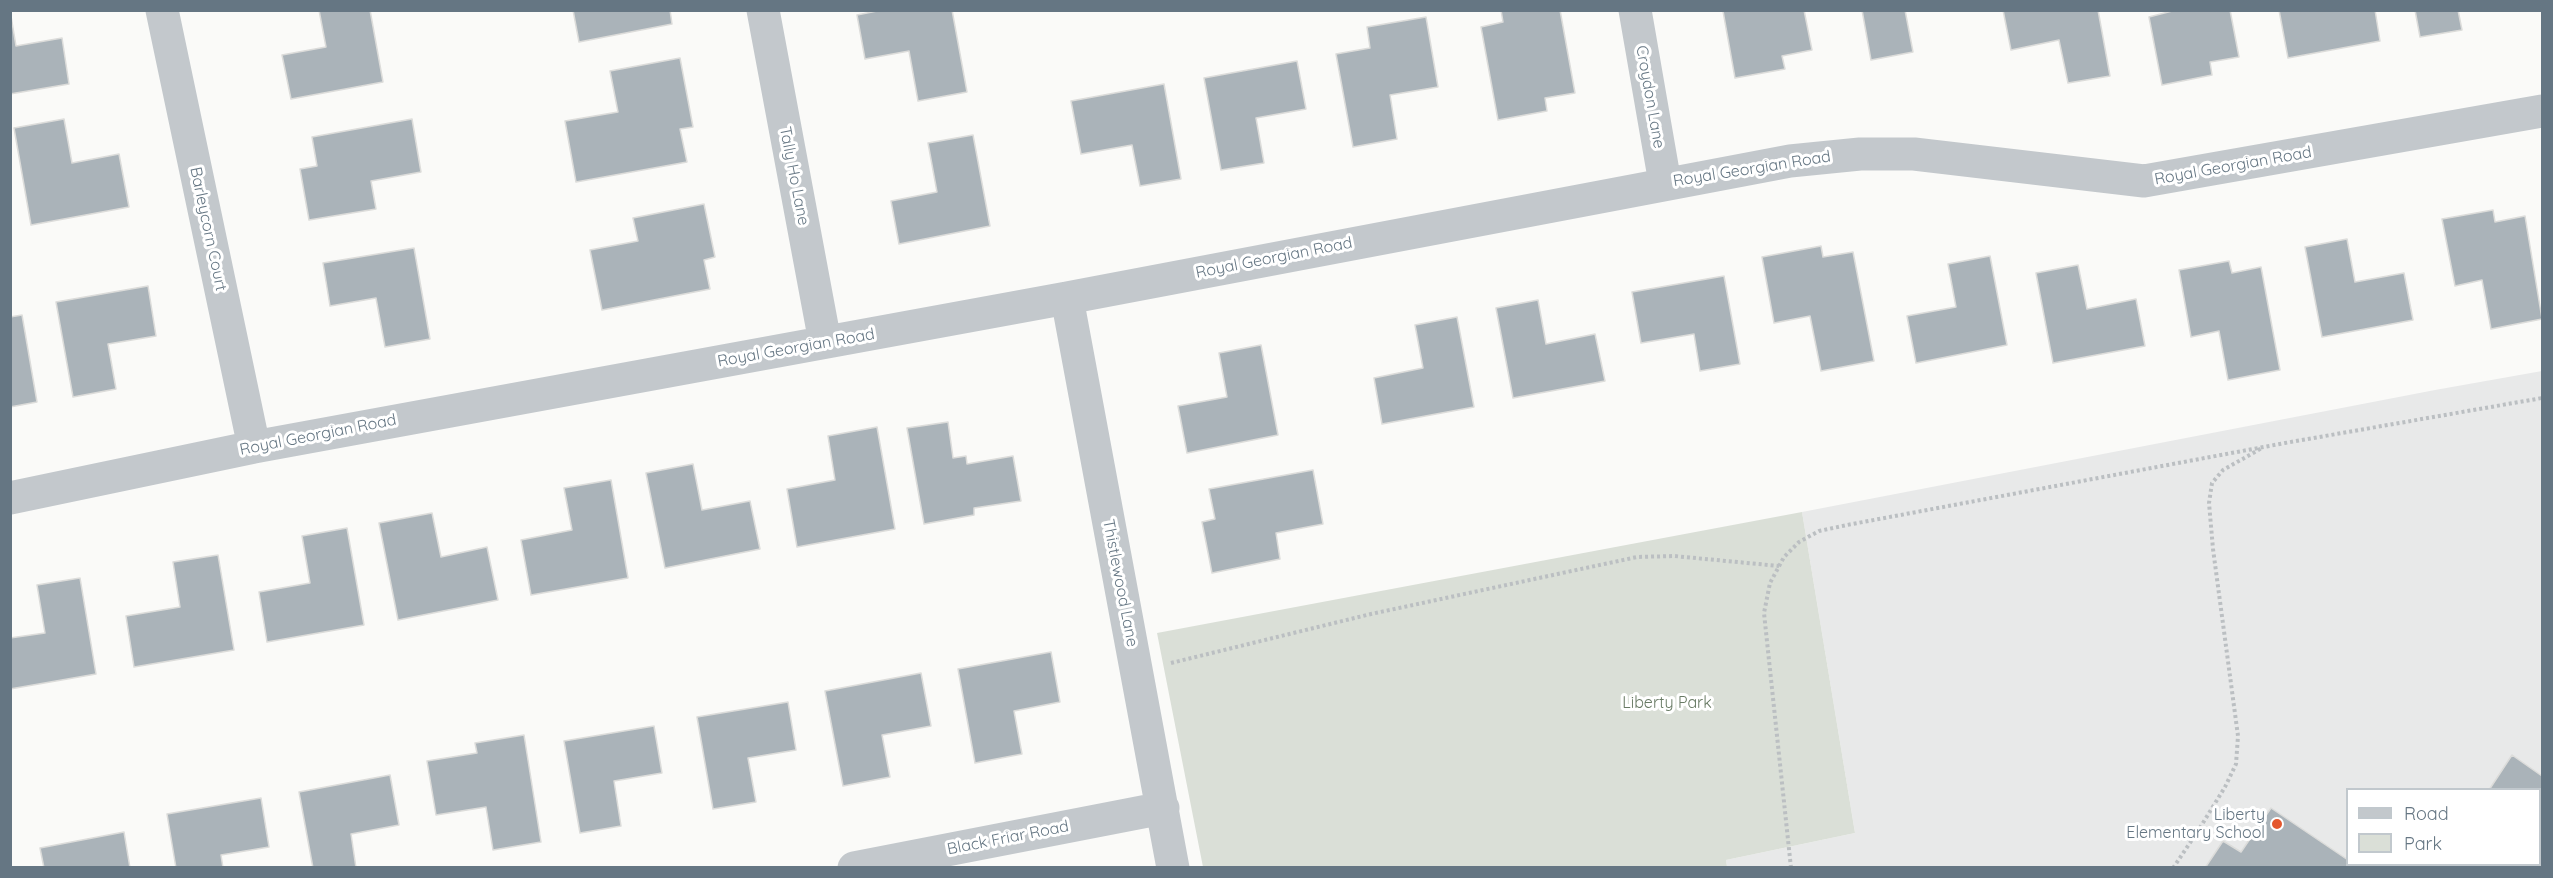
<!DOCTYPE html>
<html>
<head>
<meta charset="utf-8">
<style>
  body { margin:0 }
  #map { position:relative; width:2553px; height:878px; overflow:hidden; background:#fafaf8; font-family:Quicksand,sans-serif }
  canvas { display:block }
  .frame { position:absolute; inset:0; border:12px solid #657683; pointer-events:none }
  .legend { position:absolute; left:2346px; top:788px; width:195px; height:78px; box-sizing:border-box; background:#fff; border:2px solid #c1c8cd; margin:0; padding:8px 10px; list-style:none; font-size:18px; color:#657683 }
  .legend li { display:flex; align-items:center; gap:12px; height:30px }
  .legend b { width:30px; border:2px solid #c1c8cd }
</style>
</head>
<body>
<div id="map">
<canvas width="2553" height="878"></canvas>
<div class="frame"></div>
<ul class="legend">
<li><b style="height:8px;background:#c3c8cc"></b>Road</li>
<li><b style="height:16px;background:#dadfd7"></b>Park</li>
</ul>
</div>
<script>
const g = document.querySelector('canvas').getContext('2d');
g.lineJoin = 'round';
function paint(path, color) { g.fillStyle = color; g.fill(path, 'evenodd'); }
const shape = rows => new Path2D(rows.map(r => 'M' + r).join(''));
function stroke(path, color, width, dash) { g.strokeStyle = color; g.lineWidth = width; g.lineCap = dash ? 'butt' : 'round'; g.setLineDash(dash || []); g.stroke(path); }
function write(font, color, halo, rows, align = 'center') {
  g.font = font + ' Quicksand,sans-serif'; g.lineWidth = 6; g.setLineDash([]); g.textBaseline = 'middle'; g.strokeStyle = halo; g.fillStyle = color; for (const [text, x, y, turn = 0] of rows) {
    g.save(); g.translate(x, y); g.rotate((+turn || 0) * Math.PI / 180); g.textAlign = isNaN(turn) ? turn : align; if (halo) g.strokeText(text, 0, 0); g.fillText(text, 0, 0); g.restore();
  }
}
paint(shape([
  [2542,371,2542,867,1727,868,1726,860,1855,833,1802,512,2435,390],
  [2348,790,2540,790,2540,864,2348,864]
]), '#e8e9e9');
paint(shape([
  [1802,512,1855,833,1726,860,1727,867,1203,867,1157,633]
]), '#dadfd7');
const building = shape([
  [10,10,16,46,62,38,69,84,10,94,10,10],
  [319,10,370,10,383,82,291,99,282,55,326,47,319,10],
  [573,10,670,10,672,24,579,42,573,10],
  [882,10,952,10,967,92,918,101,909,51,865,59,857,15,882,10],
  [1501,10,1560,10,1575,93,1545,98,1547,111,1498,120,1481,27,1503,22,1501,10],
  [1804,10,1812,50,1782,56,1785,69,1735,78,1723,11,1804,10],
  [1862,10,1905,10,1913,52,1871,60,1862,10],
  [2003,10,2098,10,2110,76,2068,83,2059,40,2011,50,2003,10],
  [2176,10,2230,10,2239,57,2210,62,2212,75,2162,85,2149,17,2176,10],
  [2279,10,2375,10,2380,41,2288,58,2279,10],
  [2415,10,2458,10,2462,30,2420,37,2415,10],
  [1426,17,1438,87,1390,95,1397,139,1353,147,1336,54,1370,48,1367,27,1426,17],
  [680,58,693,127,680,129,687,162,576,182,565,121,618,112,610,71,680,58],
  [1297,61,1306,109,1256,118,1264,163,1221,170,1204,78,1297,61],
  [1164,84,1181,179,1140,186,1132,145,1081,154,1071,101,1164,84],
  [64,119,72,163,119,154,129,207,31,225,14,128,64,119],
  [412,119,421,172,371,181,376,209,309,220,300,169,317,166,312,137,412,119],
  [973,135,990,226,899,244,891,201,937,192,928,143,973,135],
  [704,204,715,257,704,260,710,289,602,310,590,250,638,241,633,218,704,204],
  [2493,210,2495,222,2525,216,2542,319,2491,329,2482,280,2455,286,2442,219,2493,210],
  [2347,239,2355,282,2404,273,2413,320,2322,337,2305,247,2347,239],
  [1821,246,1823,257,1853,252,1874,361,1821,371,1810,316,1774,323,1762,257,1821,246],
  [414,248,430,339,385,347,376,298,330,306,323,263,414,248],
  [1990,256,2007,345,1916,363,1907,316,1956,307,1948,264,1990,256],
  [2229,261,2232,273,2261,267,2280,370,2228,380,2219,331,2191,337,2179,270,2229,261],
  [2078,265,2087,309,2136,299,2145,346,2053,363,2036,273,2078,265],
  [1724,276,1740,364,1700,371,1694,334,1641,343,1632,292,1724,276],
  [148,286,156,336,108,344,116,389,73,397,56,302,148,286],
  [1538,300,1546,344,1595,334,1605,381,1513,398,1496,308,1538,300],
  [22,315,37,402,10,407,10,317,22,315],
  [1457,317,1474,407,1382,424,1374,378,1423,368,1415,325,1457,317],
  [1261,345,1278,435,1187,453,1178,406,1227,397,1219,353,1261,345],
  [948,422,953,458,966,456,967,464,1013,456,1021,501,974,508,974,515,924,524,907,428,948,422],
  [877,427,895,529,797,547,787,489,835,480,828,436,877,427],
  [693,464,702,510,750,501,760,549,665,568,646,473,693,464],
  [1313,470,1323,524,1276,533,1280,559,1212,573,1202,522,1215,519,1209,489,1313,470],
  [611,480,628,578,531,595,521,540,572,530,564,488,611,480],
  [432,513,441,557,487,547,498,600,398,620,379,523,432,513],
  [347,528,364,625,267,642,259,592,310,583,302,536,347,528],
  [218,555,234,650,134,667,126,616,180,607,173,562,218,555],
  [80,578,96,674,10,689,10,638,45,633,37,585,80,578],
  [1051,652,1060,702,1014,711,1022,754,975,763,958,669,1051,652],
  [921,673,931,726,882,735,890,777,843,786,825,691,921,673],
  [788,702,796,750,748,758,756,802,713,809,697,717,788,702],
  [654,726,662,773,614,781,621,826,580,833,564,741,654,726],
  [524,735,541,842,493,850,486,807,436,815,427,761,477,753,475,743,524,735],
  [2512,755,2542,776,2542,868,2436,868,2438,864,2540,864,2540,790,2489,790,2512,755],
  [390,775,399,825,351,834,356,868,313,868,299,792,390,775],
  [261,798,269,847,221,855,223,868,176,868,167,814,261,798],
  [2271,808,2348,860,2348,864,2358,868,2205,868,2223,841,2241,852,2271,808],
  [124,832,130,868,44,868,40,848,124,832]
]);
paint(building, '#aab3b9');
stroke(building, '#dcdcda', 1.5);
stroke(shape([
  [1171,663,1371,614,1637,557,1674,556,1779,566],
  [1791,868,1764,613,1770,583,1784,557,1799,542,1819,531,1847,525,2285,443,2542,398],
  [2173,868,2198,831,2225,787,2236,764,2238,736,2213,549,2209,503,2212,483,2223,470,2262,448]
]), '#bbbfc2', 4, [3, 3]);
stroke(shape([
  [162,10,254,447],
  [763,10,825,342],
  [1635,10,1665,183],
  [1067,298,1173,868],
  [10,498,254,447,1067,298,1790,161,1860,154,1914,154,2144,181,2542,111],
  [854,868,1163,808]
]), '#c3c8cc', 33);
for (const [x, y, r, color] of [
  [2277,824,6,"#e4572e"]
]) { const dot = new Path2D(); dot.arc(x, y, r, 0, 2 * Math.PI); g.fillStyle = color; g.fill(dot); stroke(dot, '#fff', 2); }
write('16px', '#657683', '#fff', [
  ["Croydon Lane",1650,97,80],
  ["Royal Georgian Road",2233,166,-10],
  ["Royal Georgian Road",1752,169,-9],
  ["Tally Ho Lane",794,176,79],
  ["Barleycorn Court",208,229,78],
  ["Royal Georgian Road",1274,258,-11],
  ["Royal Georgian Road",796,348,-10],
  ["Royal Georgian Road",318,435,-11],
  ["Thistlewood Lane",1120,583,79],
  ["Black Friar Road",1008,838,-11]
]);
write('16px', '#687a64', '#fff', [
  ["Liberty Park",1667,703]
]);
write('16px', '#657683', '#fff', [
  ["Liberty",2265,815],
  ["Elementary School",2265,833]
], 'right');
</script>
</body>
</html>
